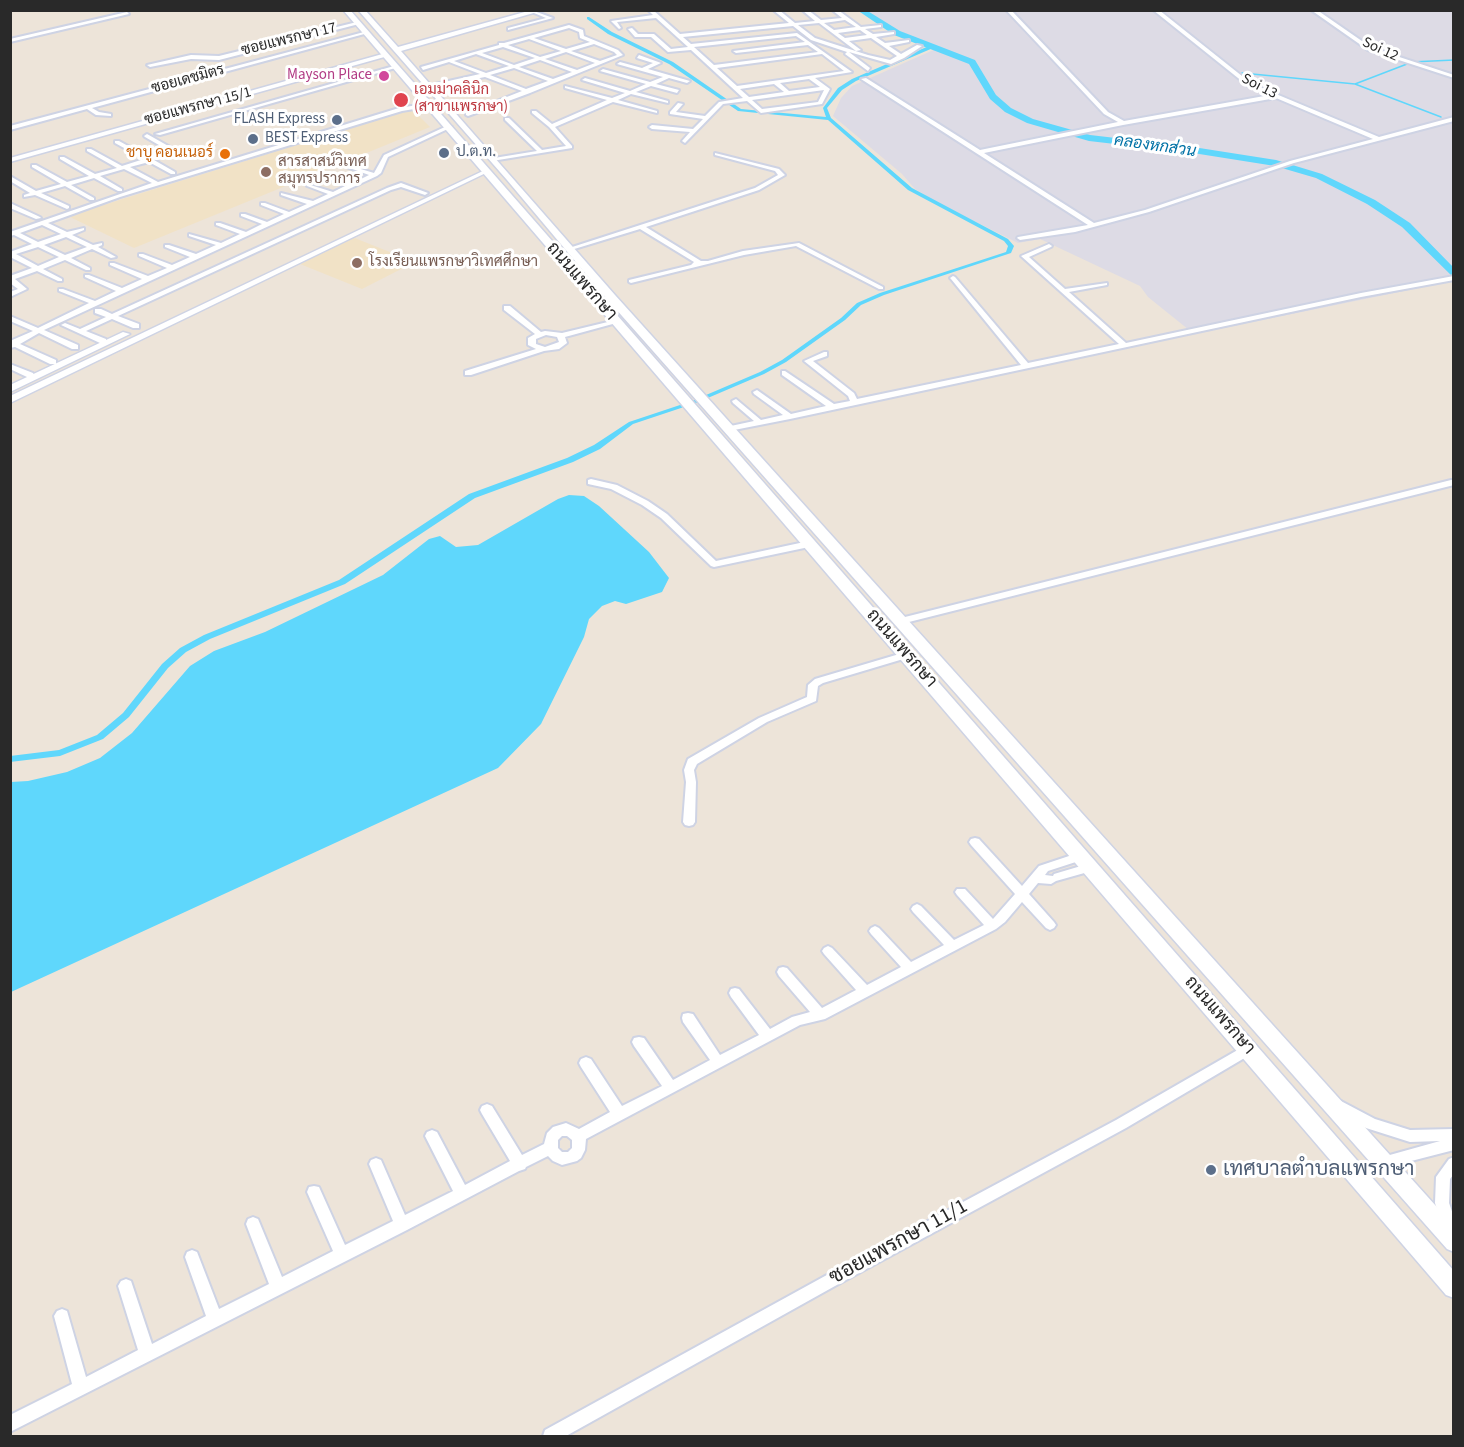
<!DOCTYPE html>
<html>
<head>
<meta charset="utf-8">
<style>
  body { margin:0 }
  #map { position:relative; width:1464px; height:1447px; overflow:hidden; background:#ede4d9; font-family:"Source Sans 3",sans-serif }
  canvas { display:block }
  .frame { position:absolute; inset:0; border:12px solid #292929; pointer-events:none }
</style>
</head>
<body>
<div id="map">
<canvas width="1464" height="1447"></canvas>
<div class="frame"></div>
</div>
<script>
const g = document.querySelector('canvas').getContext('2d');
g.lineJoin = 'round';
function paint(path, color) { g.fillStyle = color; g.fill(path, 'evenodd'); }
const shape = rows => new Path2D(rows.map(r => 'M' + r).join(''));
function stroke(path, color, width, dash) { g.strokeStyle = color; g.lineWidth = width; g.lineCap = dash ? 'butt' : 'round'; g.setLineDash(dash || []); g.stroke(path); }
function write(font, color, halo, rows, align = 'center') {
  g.font = font + ' "Source Sans 3",Sarabun,sans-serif'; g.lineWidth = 6; g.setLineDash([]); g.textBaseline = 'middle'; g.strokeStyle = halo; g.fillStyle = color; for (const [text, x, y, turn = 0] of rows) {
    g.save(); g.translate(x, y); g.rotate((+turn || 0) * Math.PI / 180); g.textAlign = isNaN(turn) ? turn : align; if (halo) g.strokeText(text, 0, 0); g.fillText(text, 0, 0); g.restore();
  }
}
paint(shape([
  [868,11,1453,11,1453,281,1194,334,1148,297,1140,286,1040,239,1018,243,936,202,915,189,902,174,833,116,841,98,852,86,938,48,884,24]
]), '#dddbe5');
paint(shape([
  [412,109,430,127,134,248,68,216],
  [352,237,415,262,362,289,300,264]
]), '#f1e2c6');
paint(shape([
  [569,495,584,496,599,506,649,552,669,578,662,592,626,604,615,601,602,606,589,619,584,637,541,724,498,768,11,992,11,782,28,781,67,772,100,758,132,733,190,666,214,651,265,632,383,575,429,539,440,536,456,547,478,545,558,499]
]), '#5fd7fc');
stroke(shape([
  [1411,62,1454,60],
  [1407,64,1355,84,1441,117],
  [1242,73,1355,84]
]), '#5fd7fc', 1.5);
paint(shape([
  [587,17,589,17,612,32,673,62,741,109,826,117,823,108,838,88,852,79,929,46,933,46,933,48,856,81,842,90,827,108,831,118,912,188,1008,239,1014,246,1011,253,884,295,861,305,845,320,786,362,764,374,696,403,633,424,600,449,573,462,475,498,345,584,210,639,186,652,168,668,129,717,103,739,60,756,10,762,10,756,59,750,97,735,123,713,162,664,180,648,204,635,339,580,469,494,567,458,594,445,629,422,692,401,760,372,782,360,841,318,857,303,880,293,1006,252,1008,246,1004,241,908,190,828,120,738,111,669,64,608,34,587,19,587,17]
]), '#5fd7fc');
paint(shape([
  [857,10,866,10,900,31,975,60,996,95,1011,108,1033,119,1090,135,1193,147,1276,160,1322,174,1375,200,1410,223,1454,268,1454,278,1402,227,1367,204,1316,178,1275,166,1193,153,1089,141,1027,123,1005,112,990,99,969,64,894,35,857,10]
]), '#5fd7fc');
const minor = shape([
  [648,10,653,10,680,34,789,23,773,10,779,10,795,23,815,21,802,10,808,10,821,20,842,18,832,10,838,10,861,27,881,25,881,27,865,29,873,34,894,32,894,34,876,37,885,43,909,40,909,42,889,46,901,54,917,45,922,46,904,58,891,64,849,52,870,68,868,71,845,54,847,52,811,40,793,26,683,37,691,44,797,33,852,72,815,78,830,89,822,104,761,113,747,101,723,104,685,143,682,141,690,132,652,129,649,127,652,125,693,129,703,119,670,114,670,112,678,103,683,104,676,112,705,116,719,102,743,98,691,50,668,52,651,37,635,37,628,29,632,28,638,34,654,34,671,49,688,47,656,18,617,22,621,28,619,29,611,21,653,15,648,10],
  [845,20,856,27,834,30,824,23,845,20],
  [819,23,856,51,861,50,849,41,871,38,897,56,890,60,868,55,815,38,798,25,819,23],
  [860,30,867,35,845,38,838,33,860,30],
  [796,36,805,42,733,51,736,53,808,45,818,52,714,65,694,47,796,36],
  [822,54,844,71,737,86,717,68,822,54],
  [809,79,820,87,789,91,780,83,809,79],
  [774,84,784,92,749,97,740,89,774,84],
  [824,90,818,102,762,109,752,100,824,90],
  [1006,10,1011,10,1108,112,1124,121,1270,95,1248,86,1153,10,1159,10,1252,84,1379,137,1454,117,1454,121,1294,163,1149,212,1075,232,1020,240,1017,238,1018,237,1088,225,861,79,866,78,980,150,1118,122,1104,114,1006,10],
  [1276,98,1373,139,1290,161,1145,210,1094,223,984,153,1123,125,1276,98],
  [1311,10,1317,10,1372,48,1454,75,1454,78,1368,50,1311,10],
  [534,11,553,18,508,30,508,28,546,18,534,13,534,11],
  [127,12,129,14,10,42,10,39,127,12],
  [357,22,359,24,219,60,191,59,150,67,147,65,191,55,219,56,357,22],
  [569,25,583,30,584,36,618,50,623,55,530,93,468,116,466,115,466,113,522,91,485,77,429,88,426,86,480,74,449,62,423,70,421,67,499,45,499,43,504,43,569,25],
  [569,28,579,32,580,38,590,42,566,49,534,38,569,28],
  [529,39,561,51,540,57,508,45,529,39],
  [594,44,614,52,617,55,600,61,571,51,594,44],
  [503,47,535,58,514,65,482,53,503,47],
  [566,52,595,63,577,70,545,59,566,52],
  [476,54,509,66,486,73,454,61,476,54],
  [540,60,572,72,553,79,519,67,540,60],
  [514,68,548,81,526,89,490,75,514,68],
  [364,32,368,33,92,108,99,112,111,114,111,116,96,115,87,109,10,130,10,126,364,32],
  [639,55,661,63,648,69,690,81,687,83,669,78,656,84,679,90,677,93,651,86,636,92,668,101,668,103,631,94,618,100,657,111,657,113,613,102,555,127,572,146,572,148,492,161,491,160,494,158,537,151,505,120,505,118,509,118,542,150,566,146,549,127,532,113,532,111,536,111,552,124,607,100,565,88,565,86,612,98,625,93,582,80,585,78,630,91,646,84,600,71,603,69,650,82,663,77,617,64,620,62,642,68,653,63,637,58,639,55],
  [394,66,399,67,160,135,155,134,394,66],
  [430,103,432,104,432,106,402,111,120,197,48,223,67,232,84,228,84,230,72,235,93,245,102,243,102,245,98,247,116,257,111,258,92,249,71,258,90,268,90,270,86,270,65,260,43,269,62,279,62,281,58,281,37,271,15,279,27,289,10,297,10,292,18,289,10,283,10,276,32,268,10,257,10,252,32,244,14,235,10,236,10,232,152,183,124,169,100,176,122,189,122,191,118,191,94,178,71,185,94,198,94,200,90,200,65,186,41,193,69,206,69,208,67,209,35,195,24,197,24,195,30,193,10,181,10,176,36,191,61,184,32,167,32,165,36,165,67,182,89,176,60,159,60,157,64,157,95,174,117,168,87,151,87,149,91,149,122,166,144,159,115,143,115,141,119,141,150,158,171,152,145,137,144,136,147,134,179,152,154,160,175,172,175,174,171,174,149,162,130,167,158,182,399,108,430,103],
  [42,225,61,234,38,242,20,233,42,225],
  [66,237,87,247,65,255,44,245,66,237],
  [38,247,59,257,38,266,16,254,38,247],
  [447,126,452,127,388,157,381,173,377,176,44,330,78,345,78,349,72,349,39,333,20,344,56,360,56,364,50,364,15,347,10,348,10,341,33,331,10,321,10,316,38,328,89,303,59,291,59,289,63,289,95,301,116,291,85,277,85,275,89,275,122,288,142,279,110,265,110,263,114,263,148,276,167,268,139,256,139,254,143,254,172,265,190,257,165,247,165,245,169,245,196,254,216,245,189,236,189,234,221,243,240,234,216,225,216,223,220,223,246,232,262,224,241,216,241,214,245,214,267,222,284,214,261,205,261,203,265,203,289,212,307,204,281,195,281,193,313,201,328,194,307,186,307,184,333,192,347,185,325,178,325,176,353,183,369,175,344,166,344,164,374,173,384,155,447,126],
  [715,153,779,169,785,175,759,190,646,227,701,261,708,261,743,251,799,243,883,287,883,289,879,289,796,246,744,255,631,283,629,282,629,280,691,265,694,262,640,229,571,250,566,249,755,188,778,175,775,171,715,155,715,153],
  [401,183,428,193,425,195,401,187,391,190,118,316,139,324,139,328,133,328,112,319,86,331,106,339,106,343,100,343,61,325,65,323,80,329,106,317,95,313,95,309,101,309,112,314,387,188,401,183],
  [10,203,40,217,41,218,36,219,10,208,10,203],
  [1049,244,1052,246,1051,247,1029,257,1065,289,1107,283,1107,285,1069,292,1126,343,1361,293,1454,276,1454,280,1361,297,790,419,729,431,725,429,726,427,754,421,733,403,732,401,736,399,761,420,783,415,754,394,753,392,757,390,791,414,826,406,782,375,782,371,785,371,834,404,850,401,848,396,804,361,824,352,827,352,827,356,813,361,854,393,857,399,1021,365,951,279,950,278,953,276,955,277,1028,363,1119,344,1021,256,1049,244],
  [504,306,510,306,541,332,545,331,562,333,616,320,620,322,565,337,567,343,559,349,544,351,471,375,465,375,465,371,536,349,528,345,528,338,535,334,504,310,504,306],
  [546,335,557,337,559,342,545,347,536,344,536,339,546,335],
  [10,364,33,373,34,375,30,377,27,377,10,369,10,364],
  [591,479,617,485,648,501,667,514,716,561,809,541,814,544,809,547,714,567,711,566,661,518,642,505,611,489,588,484,588,480,591,479],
  [1451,480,1454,480,1454,485,901,624,896,621,901,618,1451,480],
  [906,652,911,655,910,657,823,683,818,686,816,701,767,722,697,764,694,770,696,782,695,822,693,825,689,826,685,825,683,822,686,782,684,770,688,759,759,718,807,697,808,685,815,679,906,652],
  [975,838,979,839,1022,886,1039,866,1081,852,1085,853,1087,856,1085,859,1048,871,1045,875,1053,876,1054,874,1091,863,1095,864,1097,867,1095,870,1056,881,1051,884,1038,883,1029,894,1054,922,1056,925,1054,928,1050,930,1046,928,1022,902,1005,922,996,929,825,1019,800,1025,586,1139,585,1150,581,1158,577,1161,562,1165,553,1161,548,1156,526,1167,525,1169,519,1171,407,1230,10,1432,10,1415,72,1384,54,1316,57,1311,62,1309,67,1311,86,1377,138,1350,118,1286,121,1281,126,1279,131,1281,152,1344,206,1316,185,1257,187,1252,192,1250,197,1252,219,1309,269,1284,246,1224,248,1219,253,1217,258,1219,282,1277,333,1251,307,1192,309,1187,314,1186,319,1187,345,1245,393,1221,369,1164,371,1160,376,1158,381,1160,405,1215,453,1191,425,1136,427,1132,432,1130,437,1132,465,1185,510,1161,482,1114,480,1110,482,1106,487,1104,492,1106,522,1155,544,1144,547,1133,553,1127,566,1123,579,1129,610,1112,581,1067,579,1063,581,1059,586,1057,591,1059,622,1106,662,1086,634,1046,632,1042,634,1038,639,1037,644,1038,673,1080,710,1060,683,1022,682,1018,683,1014,688,1013,693,1014,720,1055,759,1035,731,997,729,993,731,989,735,988,739,989,770,1029,792,1017,810,1012,779,976,777,972,779,968,783,967,787,968,822,1008,856,990,824,954,822,951,824,948,828,946,832,948,867,985,901,967,871,934,869,931,871,928,875,926,879,928,911,962,944,945,913,912,911,909,913,906,917,904,921,906,954,940,984,925,957,895,955,892,957,889,965,889,993,919,1015,894,971,845,969,842,971,839,975,838],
  [562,1136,567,1136,572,1140,572,1148,568,1152,562,1152,558,1148,558,1140,562,1136],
  [1248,1044,1253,1045,1255,1049,1253,1053,1126,1128,835,1286,566,1436,543,1436,545,1430,825,1276,1116,1120,1248,1044],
  [1339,1100,1375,1119,1410,1130,1454,1129,1454,1150,1384,1168,1379,1166,1377,1162,1379,1158,1440,1141,1410,1142,1366,1128,1334,1110,1332,1106,1334,1102,1339,1100],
  [1454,1157,1454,1174,1450,1179,1449,1203,1454,1217,1454,1235,1450,1237,1445,1235,1435,1203,1436,1177,1449,1159,1454,1157]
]);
const tertiary = shape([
  [386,53,388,56,10,162,10,158,386,53],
  [485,170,490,171,10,403,10,396,485,170],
  [123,332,130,334,10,392,10,385,123,332]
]);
const secondary = shape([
  [343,10,350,10,1454,1271,1454,1298,1446,1295,343,10],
  [358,10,365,10,398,47,532,10,544,10,401,51,615,295,1454,1226,1454,1252,1447,1249,607,299,507,180,358,10]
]);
stroke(minor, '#ced3e4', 4);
stroke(tertiary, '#ced3e4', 3);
stroke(secondary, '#ced3e4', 3);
paint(minor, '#fff');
paint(tertiary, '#fff');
paint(secondary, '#fff');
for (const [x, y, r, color] of [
  [384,76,6,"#d1479c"],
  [401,100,8,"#e0444e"],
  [337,120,6,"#5c6f8a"],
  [253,139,6,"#5c6f8a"],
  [444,153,6,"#5c6f8a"],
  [225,154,6,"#e8710a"],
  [266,172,6,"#8d6e63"],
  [357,263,6,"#8d6e63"],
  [1211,1170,6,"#5c6f8a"]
]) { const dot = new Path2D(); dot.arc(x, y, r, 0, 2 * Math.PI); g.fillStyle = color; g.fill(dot); stroke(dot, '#fff', 2); }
write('15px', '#292929', '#fff', [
  ["ซอยแพรกษา 17",289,40,-14],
  ["Soi 12",1380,50,25],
  ["ซอยเดชมิตร",188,80,-15],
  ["Soi 13",1259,87,27],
  ["ซอยแพรกษา 15/1",198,107,-15]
]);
write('15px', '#b23c85', '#fff', [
  ["Mayson Place",372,76]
], 'right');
write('15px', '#be3a42', '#fff', [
  ["เอมม่าคลินิก",414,91],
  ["(สาขาแพรกษา)",414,108]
], 'left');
write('15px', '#4e5e75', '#fff', [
  ["FLASH Express",325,120,"right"],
  ["BEST Express",265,139],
  ["ป.ต.ท.",456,153]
], 'left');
write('15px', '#c56008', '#fff', [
  ["ชาบู คอนเนอร์",213,154]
], 'right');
write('15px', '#785e54', '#fff', [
  ["สารสาสน์วิเทศ",278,163],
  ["สมุทรปราการ",278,180],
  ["โรงเรียนแพรกษาวิเทศศึกษา",369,263]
], 'left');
write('italic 16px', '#0072a6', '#fff', [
  ["คลองหกส่วน",1155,147,8]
]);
write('18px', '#292929', '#fff', [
  ["ถนนแพรกษา",581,282,49],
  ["ถนนแพรกษา",901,649,49],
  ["ถนนแพรกษา",1219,1016,49]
]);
write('21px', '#4e5e75', '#fff', [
  ["เทศบาลตำบลแพรกษา",1223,1170]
], 'left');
write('21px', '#292929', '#fff', [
  ["ซอยแพรกษา 11/1",899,1243,-29]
]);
</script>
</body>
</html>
